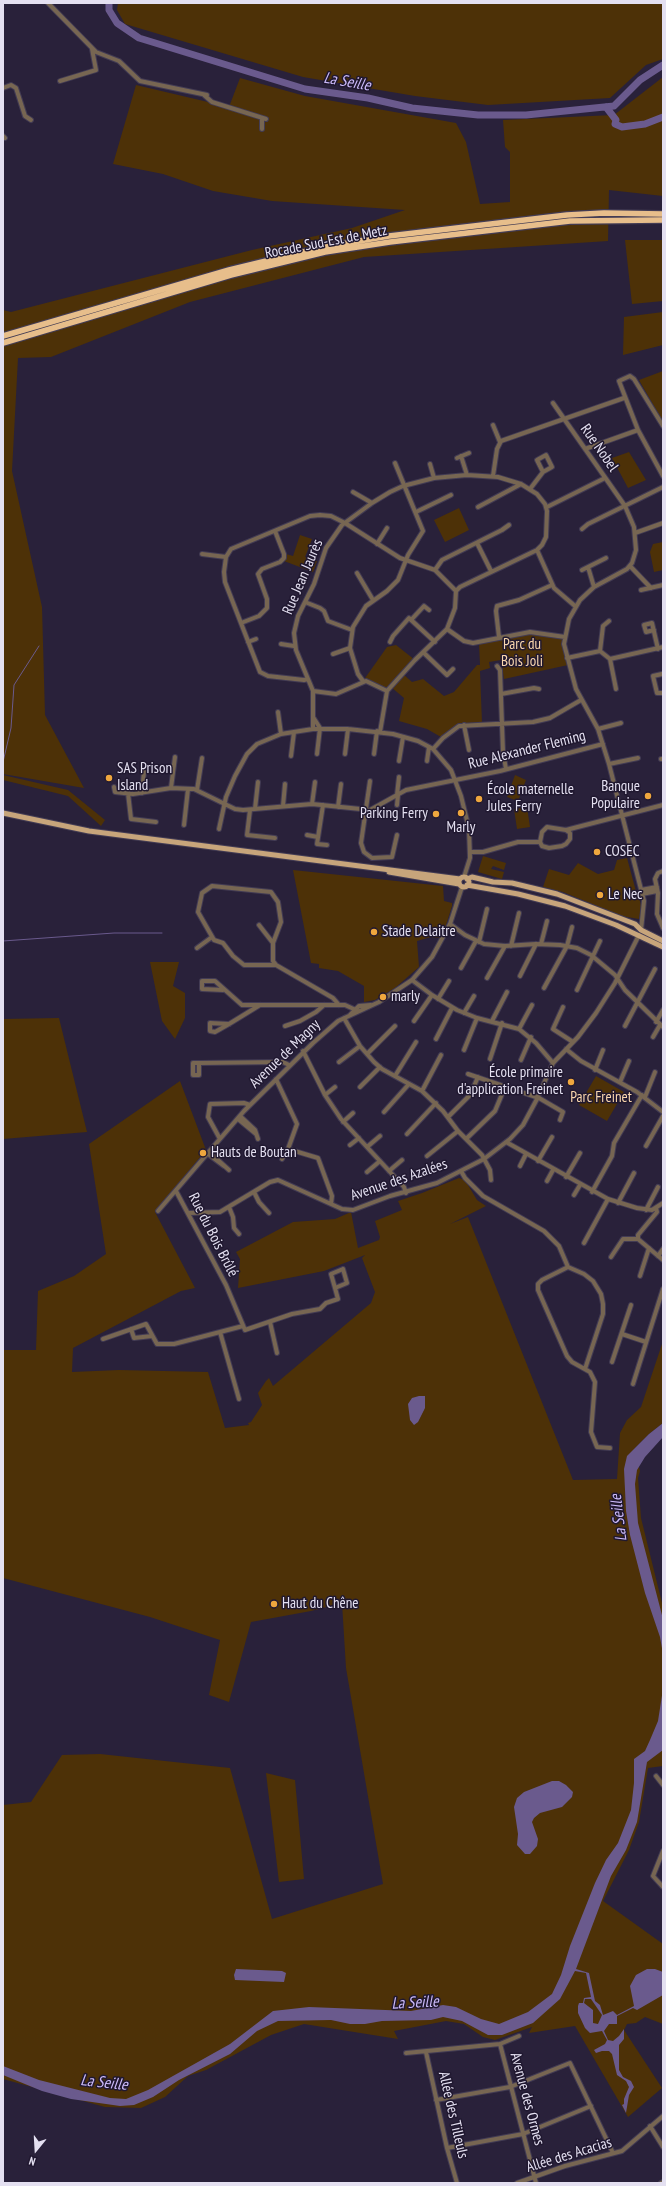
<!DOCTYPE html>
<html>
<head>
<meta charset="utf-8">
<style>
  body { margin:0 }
  #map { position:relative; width:666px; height:2186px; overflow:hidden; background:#29213a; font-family:"PT Sans Narrow",sans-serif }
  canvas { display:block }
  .frame { position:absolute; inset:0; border:4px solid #e4e0f1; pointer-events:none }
  .north { position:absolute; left:16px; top:2130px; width:40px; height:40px; -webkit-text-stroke:3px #201830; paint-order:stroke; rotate:198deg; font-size:11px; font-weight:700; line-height:16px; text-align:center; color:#e4e0f1 }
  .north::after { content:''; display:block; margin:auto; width:14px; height:18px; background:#e4e0f1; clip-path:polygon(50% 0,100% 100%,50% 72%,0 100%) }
</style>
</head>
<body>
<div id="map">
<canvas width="666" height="2186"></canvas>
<div class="frame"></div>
<div class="north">N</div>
</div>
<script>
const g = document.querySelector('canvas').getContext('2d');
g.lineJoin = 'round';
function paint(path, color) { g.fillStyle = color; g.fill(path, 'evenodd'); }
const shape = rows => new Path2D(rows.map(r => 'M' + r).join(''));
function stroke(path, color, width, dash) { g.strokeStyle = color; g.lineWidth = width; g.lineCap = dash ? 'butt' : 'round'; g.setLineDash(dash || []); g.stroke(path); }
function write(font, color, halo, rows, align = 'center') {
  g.font = font + ' "PT Sans Narrow",sans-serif'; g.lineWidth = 3; g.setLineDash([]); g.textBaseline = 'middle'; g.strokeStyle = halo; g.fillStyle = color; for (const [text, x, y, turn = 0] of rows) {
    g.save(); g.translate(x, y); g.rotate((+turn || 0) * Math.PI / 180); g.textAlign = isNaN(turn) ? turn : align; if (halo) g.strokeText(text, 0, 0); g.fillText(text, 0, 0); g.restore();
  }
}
paint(shape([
  [118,3,663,3,663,59,646,65,610,98,488,105,415,96,303,77,125,24,117,10],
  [663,77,663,196,609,190,608,241,364,257,190,302,51,357,18,358,12,471,42,607,45,715,84,788,3,774,3,310,11,312,252,250,352,228,405,210,272,201,213,191,163,174,113,164,136,85,229,107,240,78,305,96,456,123,466,142,480,204,510,202,510,152,505,147,503,120,614,115],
  [625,240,663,240,663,301,632,304],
  [663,312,663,345,623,355,624,317],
  [663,371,663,422,639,380],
  [629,452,646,480,628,488,612,458],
  [459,508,469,530,445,542,434,520],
  [300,535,312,539,305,557,317,561,313,572,284,561,286,554,293,556],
  [663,542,663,570,654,572,650,552,653,544],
  [530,632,565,637,568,665,504,679,501,660,489,662,490,668,480,671,482,723,458,725,441,737,427,729,399,721,404,698,391,687,387,691,363,681,387,647,396,645,415,660,403,674,412,682,423,679,444,696,454,692,477,665,480,665,479,643],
  [3,775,68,790,105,820,101,826,68,796,3,780],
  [515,775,526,780,518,801,507,797],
  [527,807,530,827,517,829,514,809],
  [483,856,506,863,504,870,493,866,491,869,504,872,502,879,478,872],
  [627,858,637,895,639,896,641,906,639,919,621,916,563,892,543,887,549,869,569,875,578,863,598,874,614,870,617,860],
  [293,870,443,886,444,901,452,903,452,906,446,925,439,938,431,937,417,941,419,967,395,988,375,1000,364,1002,364,986,338,971,319,968,319,964,311,963],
  [150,962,179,962,173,986,185,993,185,1018,175,1039,162,1021],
  [59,1018,87,1132,3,1139,3,1019],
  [596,1076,624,1092,607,1121,579,1105],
  [180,1081,206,1150,155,1212,195,1288,181,1291,73,1348,72,1372,119,1370,208,1372,225,1428,249,1425,248,1423,251,1422,262,1405,258,1393,266,1381,269,1378,273,1386,371,1303,375,1292,362,1258,365,1255,324,1271,238,1288,240,1259,236,1252,293,1222,335,1219,351,1212,358,1248,379,1240,380,1237,375,1221,402,1210,398,1201,422,1193,459,1178,465,1180,477,1200,486,1206,450,1224,468,1217,573,1480,617,1479,620,1433,627,1420,641,1407,663,1341,663,1423,649,1434,634,1449,640,1471,638,1478,641,1518,663,1607,663,1766,648,1768,639,1822,629,1850,603,1901,663,1944,663,2024,645,2017,636,2023,627,2024,624,2030,662,2088,628,2117,575,2026,529,2033,532,2027,495,2040,483,2037,464,2024,446,2021,394,2031,398,2039,304,2024,271,2035,206,2070,188,2076,165,2097,141,2108,105,2107,3,2079,3,1805,31,1802,62,1755,100,1754,230,1768,272,1919,383,1884,346,1668,342,1603,311,1611,251,1622,229,1702,209,1695,220,1640,150,1617,3,1578,3,1350,36,1350,38,1291,74,1276,106,1254,89,1144],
  [266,1773,295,1780,304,1879,279,1882]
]), '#4d3107');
paint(shape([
  [419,1396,425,1396,425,1408,418,1422,414,1425,410,1420,408,1404,412,1398],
  [663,1423,663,1437,645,1457,637,1470,635,1484,638,1523,663,1619,663,1654,660,1637,645,1593,630,1535,626,1511,624,1469,627,1456,649,1434],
  [663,1689,663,1750,647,1762,637,1822,626,1850,611,1876,576,1969,589,1973,595,2001,600,2005,603,2015,613,2011,617,2015,634,2006,630,1986,636,1975,647,1969,655,1969,663,1972,663,1995,637,2010,633,2008,617,2016,617,2024,609,2024,604,2031,608,2040,613,2041,619,2036,624,2029,624,2039,619,2045,619,2070,623,2077,631,2081,634,2087,629,2095,626,2113,622,2105,624,2104,624,2099,629,2087,626,2081,617,2075,612,2054,609,2051,602,2051,596,2053,594,2050,605,2044,607,2040,602,2031,590,2033,585,2028,578,2013,578,2006,579,2003,583,2003,584,1998,591,1997,586,1973,575,1971,560,1999,533,2023,502,2035,488,2035,462,2021,443,2017,431,2020,382,2021,365,2024,350,2024,331,2020,278,2021,257,2031,230,2054,179,2080,153,2097,134,2105,120,2106,71,2099,42,2091,3,2075,3,2066,39,2080,110,2098,126,2099,148,2090,230,2044,273,2011,309,2007,411,2011,443,2005,456,2007,481,2019,499,2024,528,2012,552,1994,561,1975,570,1946,595,1883,606,1860,618,1843,631,1810,634,1783,634,1759,645,1751,650,1740,658,1721],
  [585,1999,591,1999,602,2015,598,2024,593,2023,593,2010,584,2003],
  [552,1781,559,1781,566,1785,573,1792,572,1797,562,1807,540,1813,534,1818,532,1822,538,1839,537,1846,530,1854,525,1854,517,1845,518,1834,514,1807,517,1798,524,1792],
  [236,1969,282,1971,286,1973,284,1982,235,1980,234,1975]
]), '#6a5a8d');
stroke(shape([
  [3,762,11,728,14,685,39,646],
  [3,941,114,933,162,933]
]), '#6a5a8d', 1);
stroke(shape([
  [109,3,109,10,117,23,139,38,305,89,368,98,412,108,478,115,526,115,614,106,640,80,663,65],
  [606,107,616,120,615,124,622,127,645,124,663,117]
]), '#6a5a8d', 7);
const minor = shape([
  [48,3,96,52,119,61,140,81,207,95],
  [60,81,96,70,92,49],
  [3,88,11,85,16,88,25,116,31,120],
  [204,95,212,102,266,119],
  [262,129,262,118],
  [3,136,5,138],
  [553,403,625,506,634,527,636,550,632,563,627,569,594,587,580,600,569,619,564,644,576,689,598,729,609,764,644,901,641,930],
  [493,425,500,442],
  [663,426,634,379,630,376,619,381,638,430,663,476],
  [585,449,638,430],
  [461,456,467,475],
  [457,458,469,453],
  [430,464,434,478],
  [493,476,497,449,501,441,624,398],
  [530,489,543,472,537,460,546,455,552,467,543,472],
  [353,492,372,503],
  [478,507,521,484],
  [547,507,605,478],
  [416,512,451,495],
  [582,529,588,524,663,487],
  [635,533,663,523],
  [477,543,491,571],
  [377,544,387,528],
  [537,550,554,588,575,606],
  [202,554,226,557],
  [630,566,651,588],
  [588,567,594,587],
  [435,570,442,560,502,530,509,525],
  [582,570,606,558],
  [357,573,373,600],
  [641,590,663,585],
  [305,602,320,608,324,611,328,621,352,630],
  [411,620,424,606,429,610],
  [241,623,259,616,267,608,267,599,258,574,262,569,280,562,284,558,284,554,275,531],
  [447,629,464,641,473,643,530,632,565,637],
  [654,630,646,632,644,625,652,623,658,649],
  [499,637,496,611,497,606,519,600,552,585],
  [248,642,256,639],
  [390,642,393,636,409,618,435,642],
  [281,644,294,646],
  [600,651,603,626,609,621],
  [424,653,447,675,453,669],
  [333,654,350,648],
  [567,658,600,651,610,659,663,647],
  [610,659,616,689],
  [497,666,500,670,503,752,506,769],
  [662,674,653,676,657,693,663,693],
  [308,679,304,680,268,676,260,672,225,582,224,572,226,557,231,549,310,516,320,515,331,516,345,523,400,558,435,570,456,591,455,608,447,629,415,660,387,691,380,732],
  [363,681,358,674,350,648,353,627,366,606,387,591,398,580,408,555,423,531,395,463],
  [313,691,336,694,366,681,387,691],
  [501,694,534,688,539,689],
  [278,712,281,734],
  [313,717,320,728],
  [464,725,469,750],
  [313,729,313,691,296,650,294,633,298,616,314,584,326,548,342,525,372,503,390,492,403,486,434,478,467,475,498,477,521,484,537,494,545,504,547,511,546,537,542,545,537,550,460,587,456,591],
  [598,729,621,723],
  [433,749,443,738,459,726,533,722,550,718,581,700],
  [317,754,320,728],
  [345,754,348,729],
  [374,754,377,731],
  [291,756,294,732],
  [661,759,663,759],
  [399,761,403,737],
  [427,761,429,747],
  [609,764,638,758],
  [370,781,361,843,364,852,372,858,392,857,397,835],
  [114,787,115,792,133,794,171,788,194,789,235,809,243,810,312,804,370,810,406,790,500,771,603,744],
  [171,788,175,757],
  [197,790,202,758],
  [128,793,131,819,156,822],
  [142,793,144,771],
  [397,795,399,777],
  [312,804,315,782],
  [323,805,317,844,327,845],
  [397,805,398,795],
  [283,806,285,784],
  [338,807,341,784],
  [255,809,258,782],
  [250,810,247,835,275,838],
  [184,825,188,789],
  [219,829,226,797,235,776,247,754,257,744,281,734,313,729,348,729,393,734,418,741,433,749,451,770,461,796,469,829,470,858,464,877],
  [566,830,570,833,570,839,566,844,562,846,549,848,542,846,540,842,542,832,547,827,566,830,663,805],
  [307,835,318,837],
  [471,852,483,852,518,842,540,842],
  [663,871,658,873,655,879,658,893,657,914,663,928],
  [641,890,657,887],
  [642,894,657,891],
  [450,924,465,935,484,944,505,946,536,944,560,945,577,948,591,955,615,975,625,990,663,1027],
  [259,925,273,943],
  [479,942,487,909],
  [541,944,547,921],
  [511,946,519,913],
  [197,948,212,937],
  [276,965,244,965,233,956,223,943,214,940,198,912,202,893,212,886,271,892,278,902,281,922,273,943,273,961,276,965,333,998,339,1005],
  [461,968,476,941],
  [520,976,536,944],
  [487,978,505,946],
  [412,980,432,995,457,1010,477,1018,519,1029,536,1043,553,1063],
  [544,988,567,946,572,927],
  [223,990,202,989,202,981,215,981,242,1005,345,1005,358,1011],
  [577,990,600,941],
  [438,999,449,981],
  [563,1007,553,1029,573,1042],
  [464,1013,474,996],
  [350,1015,359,1006,371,1005],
  [344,1018,360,1046,374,1062,382,1069,422,1091,443,1111,458,1131,482,1155,490,1170,491,1180],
  [414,1021,432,995],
  [492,1021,507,992],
  [656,1022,663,1010],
  [229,1024,210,1023,210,1031,215,1032,229,1024,260,1005],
  [285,1026,300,1021,316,1012,324,1005],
  [625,1026,655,969],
  [519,1029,532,1005],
  [653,1037,660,1025],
  [436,1039,452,1008],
  [566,1049,581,1061,637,1092,663,1112],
  [464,1050,477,1018],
  [303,1051,325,1095,341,1119,404,1187,406,1193],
  [367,1054,395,1026],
  [490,1059,502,1023],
  [521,1060,531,1037],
  [339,1062,360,1046],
  [199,1063,199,1075,193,1075,193,1063,199,1063,283,1062,289,1065],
  [595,1070,603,1050],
  [468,1074,539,1098,563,1112,560,1120],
  [395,1076,416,1042],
  [276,1079,297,1124,288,1149,318,1158,332,1196,331,1204],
  [620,1082,629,1061],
  [360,1087,380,1067],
  [422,1091,441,1055],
  [325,1095,335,1087],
  [645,1097,655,1072],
  [384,1112,409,1084],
  [240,1116,255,1130,258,1139],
  [448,1117,470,1095,478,1077],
  [238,1119,256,1134],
  [343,1122,353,1113],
  [407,1134,436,1103],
  [220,1139,208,1117,210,1104,244,1103,250,1105],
  [466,1139,495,1111,505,1087],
  [506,1142,608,1199,637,1208,652,1210,663,1203],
  [350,1145,359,1138],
  [646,1146,663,1116],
  [367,1147,380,1136],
  [209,1152,229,1170],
  [208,1154,224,1166],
  [427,1156,458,1131],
  [282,1159,288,1149],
  [538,1161,552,1137],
  [520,1166,526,1154],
  [389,1171,402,1160],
  [461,1171,465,1178,483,1196,544,1231,559,1246,568,1267,542,1280,538,1284,538,1290,567,1356,572,1362,590,1372,595,1382,591,1432,597,1447,610,1448],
  [367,1172,380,1161],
  [566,1177,580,1153],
  [547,1181,553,1170],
  [176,1191,226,1285,245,1330,292,1314,320,1309,326,1303,338,1299,335,1288],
  [254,1192,259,1202,269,1213],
  [592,1192,612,1156,614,1143,642,1095],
  [574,1195,580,1185],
  [618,1203,634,1173],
  [229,1207,233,1217,234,1228,239,1234],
  [656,1208,657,1212,638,1235,638,1239,663,1260],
  [646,1210,658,1187],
  [158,1211,244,1111,313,1043,338,1021,379,1002,412,980,432,957,450,924,462,887],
  [189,1213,220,1212,270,1182,278,1180,342,1209,353,1210,390,1196,437,1183,484,1159,510,1139,523,1125,537,1099,553,1063,578,1037,596,1013,615,983,639,935],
  [584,1243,608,1199],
  [658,1256,663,1249],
  [611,1257,623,1239,638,1239],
  [568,1267,584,1274,593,1281,601,1294,603,1304,603,1314,585,1369],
  [343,1269,347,1283,335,1288,331,1274,343,1269],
  [640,1276,649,1248],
  [270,1322,277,1353],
  [131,1329,134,1338,152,1336],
  [220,1332,239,1399],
  [622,1334,646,1342],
  [103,1339,146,1324,157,1344,174,1344,243,1326],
  [612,1362,631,1305],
  [633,1384,663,1289],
  [656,1776,663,1785],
  [663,1851,653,1876,663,1887],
  [500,2044,536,2183],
  [426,2052,447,2148,457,2183],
  [406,2053,500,2044,519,2036],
  [436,2100,510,2087,570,2063,613,2153],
  [650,2126,663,2147],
  [447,2148,523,2134,591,2106],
  [517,2183,565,2166,622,2151,663,2116],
  [661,2183,663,2182]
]);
const major = shape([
  [3,813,89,831,460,879],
  [389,872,459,884],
  '459 882a5 5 0 1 1 10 0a5 5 0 1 1-10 0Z',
  [467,879,472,877,493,882,512,883,557,894,635,924,641,930,663,941],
  [467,885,518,894,565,906,616,925,663,947]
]);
const highway = shape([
  [3,336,229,270,324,247,389,236,567,215,604,213,663,214],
  [3,343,231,275,325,252,390,242,570,221,663,220]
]);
stroke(minor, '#433c54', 6);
stroke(major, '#433c54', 7);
stroke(highway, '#433c54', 8);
stroke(minor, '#776652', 4);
stroke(major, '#c7a57b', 5);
stroke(highway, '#e7be8b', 5.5);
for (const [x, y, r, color] of [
  [109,778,4,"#efa73e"],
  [648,796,4,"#efa73e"],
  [479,799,4,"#efa73e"],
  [461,813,4,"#efa73e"],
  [436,814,4,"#efa73e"],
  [597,852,4,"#efa73e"],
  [600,895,4,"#efa73e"],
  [374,932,4,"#efa73e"],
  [383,997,4,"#efa73e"],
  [571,1082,4,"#efa73e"],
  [203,1153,4,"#efa73e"],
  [274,1604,4,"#efa73e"]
]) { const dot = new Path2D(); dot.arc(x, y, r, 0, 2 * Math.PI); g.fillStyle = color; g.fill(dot); stroke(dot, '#201830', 1.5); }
write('15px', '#e4e0f1', '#201830', [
  ["Rocade Sud-Est de Metz",326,242,-11],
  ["Rue Nobel",599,448,55],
  ["Rue Jean Jaurès",303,577,-67],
  ["Rue Alexander Fleming",527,750,-14],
  ["Avenue de Magny",285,1054,-44],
  ["Avenue des Azalées",399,1180,-19],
  ["Rue du Bois Brûlé",213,1235,63],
  ["Avenue des Ormes",527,2099,75],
  ["Allée des Tilleuls",453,2115,77],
  ["Allée des Acacias",569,2155,-17]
]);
write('15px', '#fad7ae', '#201830', [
  ["Parc du",522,645],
  ["Bois Joli",522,662],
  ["Parc Freinet",601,1098]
]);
write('15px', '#e4e0f1', '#201830', [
  ["SAS Prison",117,769],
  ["Island",117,786],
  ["Banque",640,787,"right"],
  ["Populaire",640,804,"right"],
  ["École maternelle",487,790],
  ["Jules Ferry",487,807],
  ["Parking Ferry",428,814,"right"],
  ["Marly",461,828,"center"],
  ["COSEC",605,852],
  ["Le Nec",608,895],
  ["Stade Delaitre",382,932],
  ["marly",391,997],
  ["École primaire",563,1073,"right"],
  ["d'application Freinet",563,1090,"right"],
  ["Hauts de Boutan",211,1153],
  ["Haut du Chêne",282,1604]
], 'left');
write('italic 16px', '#ccbaf9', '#201830', [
  ["La Seille",347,82,10],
  ["La Seille",619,1518,-97],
  ["La Seille",415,2003,-3],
  ["La Seille",104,2083,6]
]);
</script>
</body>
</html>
